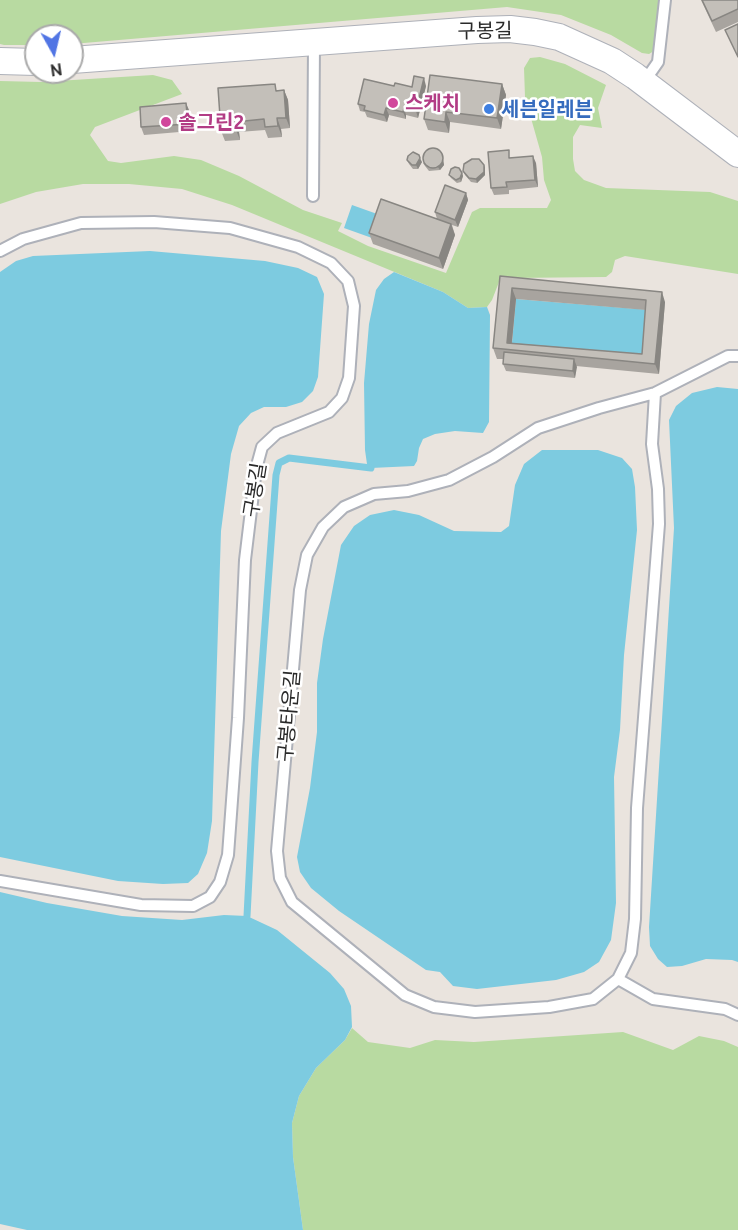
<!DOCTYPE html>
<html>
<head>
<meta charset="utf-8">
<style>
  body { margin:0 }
  #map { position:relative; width:738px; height:1230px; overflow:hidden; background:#eae4de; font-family:Ubuntu,sans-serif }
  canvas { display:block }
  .north { position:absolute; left:24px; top:24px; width:60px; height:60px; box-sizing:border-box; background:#fff; border:2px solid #aaa; border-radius:50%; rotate:172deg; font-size:16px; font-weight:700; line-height:24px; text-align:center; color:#2a2a2a }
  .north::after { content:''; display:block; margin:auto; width:21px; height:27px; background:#5175e4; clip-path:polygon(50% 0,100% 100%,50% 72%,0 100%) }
</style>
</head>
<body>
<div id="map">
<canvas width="738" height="1230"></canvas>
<div class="north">N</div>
</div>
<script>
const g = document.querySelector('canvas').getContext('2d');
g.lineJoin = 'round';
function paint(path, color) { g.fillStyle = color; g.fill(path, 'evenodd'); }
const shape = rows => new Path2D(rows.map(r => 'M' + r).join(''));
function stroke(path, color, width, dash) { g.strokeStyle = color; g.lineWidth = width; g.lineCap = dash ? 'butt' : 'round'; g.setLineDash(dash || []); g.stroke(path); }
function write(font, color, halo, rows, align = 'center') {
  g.font = font + ' Ubuntu,"Noto Sans KR",sans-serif'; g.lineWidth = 5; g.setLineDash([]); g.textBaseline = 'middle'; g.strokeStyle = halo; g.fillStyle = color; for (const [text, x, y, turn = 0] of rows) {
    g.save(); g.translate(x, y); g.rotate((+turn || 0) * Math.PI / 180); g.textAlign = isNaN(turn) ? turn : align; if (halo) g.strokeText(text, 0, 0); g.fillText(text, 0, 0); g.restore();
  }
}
paint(shape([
  [0,0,659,0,656,46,654,51,649,54,642,53,611,35,561,15,507,7,72,44,72,36,36,36,36,45,4,45,0,44],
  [540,57,565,64,606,85,598,108,602,128,580,125,573,137,573,159,575,171,584,180,606,188,710,192,738,201,738,274,625,256,615,260,612,272,606,277,511,278,499,282,492,300,487,307,468,308,443,292,232,205,182,189,129,184,83,184,36,192,0,204,0,81,41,82,153,75,172,80,182,94,95,127,90,135,108,161,121,163,174,156,201,160,239,176,303,210,342,223,338,231,368,246,446,273,472,212,480,208,547,208,551,200,544,180,542,157,525,97,524,68,530,58],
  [352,1028,368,1042,410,1048,435,1040,474,1042,623,1032,673,1050,699,1036,724,1041,738,1047,738,1230,303,1230,293,1157,292,1123,299,1096,316,1068,345,1040]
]), '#b8daa1');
paint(shape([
  [352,205,380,215,372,238,344,228],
  [150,251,265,261,298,268,317,277,324,294,318,377,313,391,302,402,286,407,264,407,251,413,239,426,231,454,221,531,212,821,207,853,198,874,188,883,163,884,118,881,0,857,0,272,16,261,33,256],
  [394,272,443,292,468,308,487,307,490,315,489,422,483,433,455,431,435,434,423,439,419,448,417,461,414,466,371,468,367,464,365,450,364,383,369,324,376,290,384,279],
  [516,299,650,310,645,365,511,353],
  [717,387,738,389,738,962,732,960,706,959,682,966,667,967,658,959,650,946,649,927,674,528,669,420,676,406,692,393],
  [542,450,598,450,622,458,632,469,635,487,637,530,624,655,620,730,614,777,616,903,611,940,599,962,584,972,556,980,477,989,453,986,440,972,426,970,339,911,311,888,300,872,297,857,310,788,317,732,317,683,323,639,341,545,354,526,370,515,394,510,419,515,454,531,501,532,509,526,515,485,524,464],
  [0,892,47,903,122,916,182,920,224,915,247,916,277,930,330,973,344,989,351,1006,352,1027,345,1040,316,1068,299,1096,292,1123,293,1157,303,1230,27,1230,0,1224]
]), '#7dcbe0');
stroke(shape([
  [247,916,255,762,276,475,279,463,289,458,371,468]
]), '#7dcbe0', 7);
const service = shape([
  [644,82,658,62,665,0],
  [313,196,314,43],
  [0,251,23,239,81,223,154,222,230,228,298,247,331,263,348,281,354,306,349,378,342,398,329,412,277,433,262,447,256,469,245,560,238,718,228,855,220,882,210,897,193,906,141,905,0,881],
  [655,393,652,444,658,489,659,524,637,808,635,919,631,953,618,979,593,999,549,1007,475,1012,434,1007,405,995,292,902,280,878,277,851,300,590,307,555,323,527,344,507,374,494,408,491,449,480,493,457,538,428,599,408,655,393,728,356,738,356],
  [618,979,653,999,725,1009,738,1015]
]);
const tertiary = shape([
  [72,60,477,30,510,29,535,32,559,37,612,61,635,76,738,154],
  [0,61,36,62]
]);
stroke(service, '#aeb1b9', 14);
stroke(tertiary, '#aeb1b9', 28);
stroke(service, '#fff', 10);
stroke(tertiary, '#fff', 26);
paint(shape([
  [701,0,738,0,738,22,716,32],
  [502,84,506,95,501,129,450,122,449,133,428,130,424,119],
  [394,86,412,87,426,86,418,118,406,115,406,119,389,115,387,122,367,117,365,112,360,111,358,104],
  [278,90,284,90,288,100,290,128,281,129,282,137,268,138,265,130,239,132,240,140,225,141,221,131],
  [189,110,191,131,144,135,141,127],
  [442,154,444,165,440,170,429,171,425,166,423,163],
  [512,158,536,163,538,187,509,190,509,194,494,195,491,188],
  [407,160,422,162,418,169,413,169,409,164],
  [484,165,485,168,485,175,477,183,471,182,465,175,463,171],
  [462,173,463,176,461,182,457,183,451,178,449,175],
  [466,193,468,200,458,227,452,225,455,235,443,269,373,244,369,233,437,219,435,212],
  [500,276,665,302,659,374,576,366,575,378,506,371,503,364,504,359,497,359,493,348],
  [516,299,646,310,642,354,512,343]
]), '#a8a49f');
paint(shape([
  [424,78,426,86,418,118,416,111],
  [502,84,506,95,501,129,497,118],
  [284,90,288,100,290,128,286,118],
  [186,103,189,110,191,131,188,124],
  [386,108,389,115,387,122,384,115],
  [404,108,406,115,406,119,403,112],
  [446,112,450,122,449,133,445,122],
  [277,118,281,129,282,137,278,126],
  [235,122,239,132,240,140,236,130],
  [442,154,444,165,440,170,438,167],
  [533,156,536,163,538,187,535,180],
  [420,158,422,162,418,169,416,165],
  [484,165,485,168,485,175,477,183,476,179],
  [462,173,463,176,461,182,460,178],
  [466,193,468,200,458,227,455,220],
  [451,224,455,235,443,269,439,258],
  [512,288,516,299,511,350,507,343],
  [662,292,665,302,659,374,655,364],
  [574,359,577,367,575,378,573,371]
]), '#888682');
const building = shape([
  [702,0,738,0,738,9,712,21,702,0],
  [738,24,738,57,725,30,738,24],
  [430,75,502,84,497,118,446,112,445,122,424,119,430,75],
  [414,76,424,78,416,111,404,108,403,112,386,108,384,115,364,110,365,106,358,104,364,79,394,86,395,83,412,87,414,76],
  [275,84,276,91,284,90,286,118,277,118,278,126,265,127,264,119,235,122,236,130,221,131,218,88,275,84],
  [186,103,188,124,141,127,140,107,186,103],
  '423 158a10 10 0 1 1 20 0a10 10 0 1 1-20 0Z',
  [509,150,509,158,533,156,535,180,506,182,507,187,491,188,488,152,509,150],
  [413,152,419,155,420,158,416,165,412,165,407,160,408,156,413,152],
  [472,159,479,159,484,165,484,172,476,179,469,178,463,171,464,164,472,159],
  [455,167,459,168,462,173,460,178,456,180,449,175,451,169,455,167],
  [445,185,466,193,455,220,435,212,445,185],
  [381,199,451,224,439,258,369,233,381,199],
  [500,276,662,292,655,364,493,348,500,276],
  [512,288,646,300,642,354,507,343,512,288],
  [504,352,574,359,573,371,503,364,504,352]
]);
paint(building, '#c3bfb9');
stroke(building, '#888682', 1.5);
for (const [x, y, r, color] of [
  [393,103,6,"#d1479c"],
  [489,109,6,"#3f7fe0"],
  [166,122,6,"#d1479c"]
]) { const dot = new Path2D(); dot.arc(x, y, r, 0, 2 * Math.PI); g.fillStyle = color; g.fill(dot); stroke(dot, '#fff', 2); }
write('20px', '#2a2a2a', '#fff', [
  ["구봉길",485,31,-1],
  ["구봉길",255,490,-81],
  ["구봉타운길",289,716,-85]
]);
write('bold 20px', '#b23c85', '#fff', [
  ["스케치",405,103],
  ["솔그린2",178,122]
], 'left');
write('bold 20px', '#366cbe', '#fff', [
  ["세븐일레븐",501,109]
], 'left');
</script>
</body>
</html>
